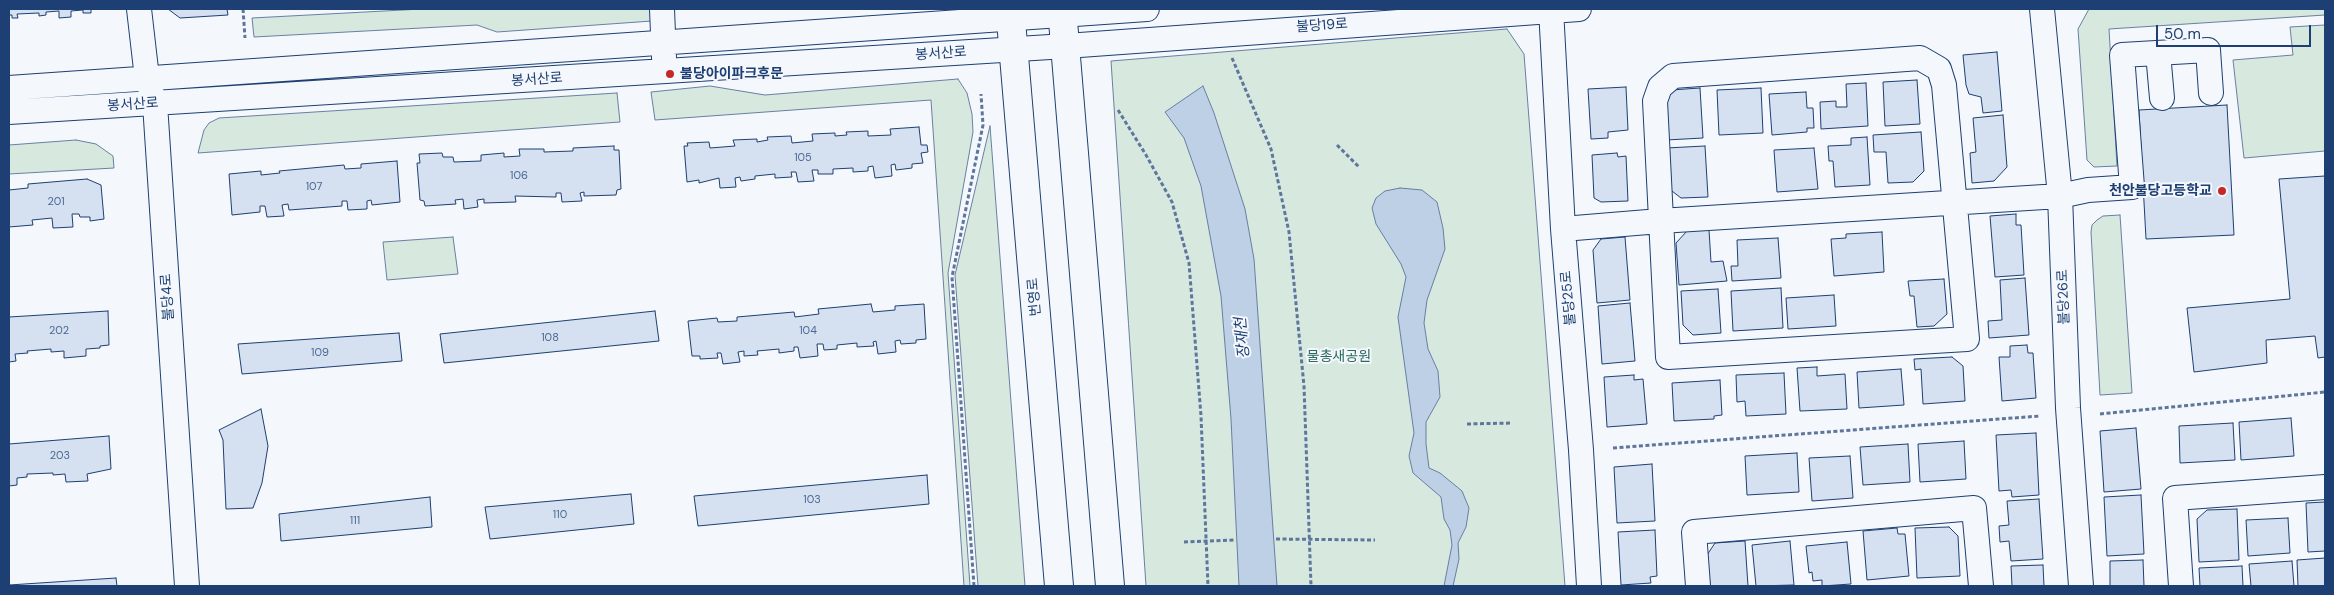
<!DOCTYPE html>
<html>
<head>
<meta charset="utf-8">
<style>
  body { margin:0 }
  #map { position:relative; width:2334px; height:595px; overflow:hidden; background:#f4f7fb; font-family:"DM Sans",sans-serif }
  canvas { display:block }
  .frame { position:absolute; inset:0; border:10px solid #1d3f73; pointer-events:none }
  .scale { position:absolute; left:2156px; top:25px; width:155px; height:22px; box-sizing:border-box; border:2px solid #1d3f73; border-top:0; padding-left:6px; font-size:15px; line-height:18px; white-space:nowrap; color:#1d3f73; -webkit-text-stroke:4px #f4f7fb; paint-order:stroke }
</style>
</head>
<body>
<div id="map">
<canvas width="2334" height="595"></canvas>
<div class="frame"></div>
<div class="scale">50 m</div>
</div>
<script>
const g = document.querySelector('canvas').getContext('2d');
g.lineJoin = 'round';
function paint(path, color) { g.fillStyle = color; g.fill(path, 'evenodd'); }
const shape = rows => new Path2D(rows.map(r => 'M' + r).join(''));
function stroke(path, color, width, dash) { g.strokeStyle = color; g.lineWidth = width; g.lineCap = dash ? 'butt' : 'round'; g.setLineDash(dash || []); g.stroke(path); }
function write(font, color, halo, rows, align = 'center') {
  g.font = font + ' "DM Sans","Noto Sans KR",sans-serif'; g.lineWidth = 4; g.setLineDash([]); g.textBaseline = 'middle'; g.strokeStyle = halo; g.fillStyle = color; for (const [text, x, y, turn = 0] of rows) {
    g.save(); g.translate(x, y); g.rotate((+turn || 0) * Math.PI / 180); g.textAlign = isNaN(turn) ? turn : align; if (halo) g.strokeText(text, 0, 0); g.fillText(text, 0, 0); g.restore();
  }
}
const green = shape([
  [422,9,651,9,652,21,497,32,477,25,254,37,252,18,422,9],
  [2089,9,2325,9,2325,15,2109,29,2117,166,2094,167,2087,160,2078,29,2089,9],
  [2325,25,2325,151,2244,158,2233,60,2293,55,2290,27,2325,25],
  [1507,29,1524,54,1565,586,1146,586,1111,61,1507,29],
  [958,79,967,93,972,114,973,132,948,273,970,586,964,586,931,100,655,120,651,92,710,86,765,95,958,79],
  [617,93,620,122,198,153,204,130,209,123,219,118,617,93],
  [990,126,1025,586,978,586,955,275,990,126],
  [76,140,96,144,113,156,114,168,9,174,9,145,76,140],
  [2120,215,2132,393,2100,395,2091,232,2092,225,2097,220,2103,216,2120,215],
  [453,237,458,274,387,280,383,242,453,237]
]);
paint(green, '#d7e8df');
stroke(green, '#687fa3', 1);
const water = shape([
  [1203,86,1214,113,1245,209,1254,259,1277,586,1239,586,1231,419,1221,296,1201,186,1184,138,1165,112,1203,86],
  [1400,188,1422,190,1437,202,1443,228,1445,249,1427,300,1424,323,1428,349,1438,371,1440,397,1426,422,1426,444,1429,468,1440,473,1462,491,1469,508,1466,527,1458,543,1459,559,1453,586,1444,586,1452,545,1450,530,1444,519,1441,497,1413,473,1409,456,1414,433,1398,317,1406,277,1401,264,1376,224,1372,208,1376,198,1385,191,1400,188]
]);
paint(water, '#bed0e5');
stroke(water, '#687fa3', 1);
const building = shape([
  [9,9,99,9,91,9,91,13,83,13,83,10,71,11,71,17,59,18,59,11,46,12,46,15,39,16,39,13,17,14,18,18,12,18,12,15,9,15,9,9],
  [168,9,227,9,228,15,180,18,168,9],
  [1997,52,2002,111,1983,113,1981,97,1969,94,1966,85,1963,55,1997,52],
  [1917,80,1920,124,1885,126,1883,82,1917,80],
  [1866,83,1868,126,1821,129,1820,102,1836,101,1836,107,1847,107,1846,84,1866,83],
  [1626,87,1628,130,1608,132,1608,138,1591,139,1588,89,1626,87],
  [1700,88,1703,138,1666,140,1663,98,1671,90,1700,88],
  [1761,88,1763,133,1719,135,1717,90,1761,88],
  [1806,92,1807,108,1813,108,1814,128,1807,128,1807,132,1772,135,1769,94,1806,92],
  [2227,105,2234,235,2146,239,2139,110,2227,105],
  [2003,115,2007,167,1994,181,1972,183,1970,153,1976,152,1973,118,2003,115],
  [919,127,921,145,927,145,928,152,921,153,923,163,912,164,912,168,896,170,895,164,891,165,892,176,875,178,873,166,868,167,868,171,853,172,853,168,833,169,833,174,818,174,818,170,812,170,814,181,798,182,796,172,791,172,792,177,775,178,775,174,755,176,755,179,741,181,740,177,735,178,736,187,720,188,719,178,699,183,699,180,687,182,684,146,688,146,687,143,709,142,710,148,735,146,733,140,757,139,757,142,768,140,767,137,791,136,792,143,813,141,812,134,835,133,835,136,847,135,846,132,868,131,868,136,891,135,890,129,919,127],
  [1921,132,1924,171,1913,182,1888,183,1886,152,1874,152,1873,135,1921,132],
  [1867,137,1870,185,1835,187,1833,161,1829,161,1828,146,1851,145,1851,138,1867,137],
  [614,146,614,150,619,150,621,189,617,190,616,195,584,196,584,192,580,193,582,201,562,202,561,193,556,193,556,197,515,196,516,202,484,203,484,199,477,200,478,207,464,209,463,199,455,200,456,204,425,206,424,201,420,200,417,163,420,163,419,154,442,153,443,157,453,157,454,162,481,161,481,155,504,153,504,157,520,156,519,149,544,149,544,152,573,151,573,148,614,146],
  [1705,146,1708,197,1681,198,1668,188,1666,148,1705,146],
  [1814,148,1818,189,1777,192,1774,150,1814,148],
  [1617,153,1618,157,1626,156,1628,201,1601,202,1594,198,1592,155,1617,153],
  [397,161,400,202,372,205,371,200,367,201,367,209,348,210,347,201,342,201,342,206,289,210,288,204,282,205,284,216,267,217,265,206,260,206,260,212,232,215,229,174,261,171,261,175,280,173,279,171,344,165,345,169,361,168,361,164,397,161],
  [2325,176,2325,357,2318,358,2315,336,2266,340,2267,363,2194,372,2187,308,2290,299,2279,179,2325,176],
  [87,179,101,185,104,219,90,221,90,217,80,217,79,214,72,214,73,227,53,228,52,218,32,220,33,225,9,227,9,190,28,188,28,184,87,179],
  [2016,214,2016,225,2021,225,2024,275,1995,277,1990,216,2016,214],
  [1709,230,1711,262,1723,261,1727,281,1679,285,1676,243,1687,231,1709,230],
  [1882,232,1884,272,1834,276,1831,239,1846,238,1846,234,1882,232],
  [1625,237,1630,300,1597,303,1593,250,1601,239,1625,237],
  [1778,238,1781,278,1732,281,1731,266,1738,266,1737,240,1778,238],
  [2025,278,2029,335,1989,338,1988,321,2002,320,2000,280,2025,278],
  [1944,279,1947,314,1934,326,1917,327,1914,296,1910,296,1908,281,1944,279],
  [1781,288,1783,328,1733,331,1731,291,1781,288],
  [1718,289,1721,333,1693,335,1683,325,1681,291,1718,289],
  [1834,295,1836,326,1788,329,1786,298,1834,295],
  [1630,303,1635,361,1602,364,1598,306,1630,303],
  [871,304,873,312,895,310,895,306,924,304,926,339,916,340,916,343,901,344,900,340,895,341,896,352,878,354,876,341,873,342,874,346,857,347,857,343,837,345,837,349,824,350,823,344,817,344,818,356,800,358,798,347,794,347,794,351,779,353,779,349,757,351,758,355,744,356,744,351,738,352,740,362,723,364,721,353,717,353,718,358,700,359,700,356,692,356,688,321,717,318,718,322,737,321,737,317,794,312,795,317,819,314,818,309,871,304],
  [108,311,109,345,100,346,100,348,86,349,86,356,64,358,64,351,51,352,51,349,27,351,28,353,15,354,16,361,9,362,9,317,108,311],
  [655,311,659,341,444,363,440,334,655,311],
  [399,333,402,361,242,374,238,344,399,333],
  [2027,345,2028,353,2033,353,2036,398,2002,401,1999,357,2010,357,2010,346,2027,345],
  [1952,357,1963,366,1965,401,1923,404,1921,369,1915,370,1914,359,1952,357],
  [1817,367,1817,376,1845,374,1847,409,1800,411,1797,368,1817,367],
  [1901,369,1904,405,1859,408,1857,372,1901,369],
  [1784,373,1786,414,1746,416,1745,401,1737,402,1736,375,1784,373],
  [1634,375,1634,380,1643,379,1647,424,1607,427,1604,377,1634,375],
  [1720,380,1722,415,1714,416,1714,419,1674,421,1672,383,1720,380],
  [261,409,268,446,262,483,253,508,226,509,223,440,219,430,261,409],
  [2291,418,2294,456,2241,460,2239,422,2291,418],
  [2233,423,2235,460,2180,463,2179,426,2233,423],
  [2136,428,2141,489,2104,492,2100,431,2136,428],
  [2036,433,2039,495,2012,497,2011,490,1999,491,1996,435,2036,433],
  [109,436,111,469,87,474,88,481,66,482,65,474,53,475,53,473,27,474,27,477,17,478,17,485,9,486,9,444,109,436],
  [1964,441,1966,479,1920,482,1918,444,1964,441],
  [1908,444,1910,482,1863,485,1860,447,1908,444],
  [1797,453,1799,492,1747,495,1745,456,1797,453],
  [1850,456,1853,498,1812,501,1809,458,1850,456],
  [1652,464,1655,521,1617,523,1614,467,1652,464],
  [927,475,929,504,698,526,694,496,927,475],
  [631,494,634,524,490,539,485,507,631,494],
  [2141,495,2144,554,2107,556,2104,497,2141,495],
  [430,497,432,527,281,541,279,514,430,497],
  [2039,499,2043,559,2011,561,2009,541,2000,542,1999,526,2009,525,2007,501,2039,499],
  [2325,502,2325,551,2308,552,2306,503,2325,502],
  [2237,509,2239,560,2199,562,2197,519,2207,510,2237,509],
  [2288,518,2290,553,2248,556,2246,520,2288,518],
  [1949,527,1958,536,1960,576,1917,578,1915,528,1949,527],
  [1897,528,1898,534,1905,534,1909,576,1867,580,1863,531,1897,528],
  [1655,530,1657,576,1650,577,1651,583,1621,585,1618,532,1655,530],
  [1745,541,1748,586,1710,586,1707,555,1715,543,1745,541],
  [1790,541,1794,585,1756,586,1752,545,1790,541],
  [1847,542,1851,584,1822,586,1822,580,1813,581,1812,572,1809,573,1806,546,1847,542],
  [2325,558,2325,586,2298,586,2297,560,2325,558],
  [2143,560,2144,586,2110,586,2110,561,2143,560],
  [2292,561,2294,586,2251,586,2249,564,2292,561],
  [2043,565,2044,586,2012,586,2011,566,2043,565],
  [2242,566,2243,586,2200,586,2199,568,2242,566],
  [116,578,117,586,9,586,9,585,116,578]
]);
paint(building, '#d5e0f0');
stroke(building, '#1d3f73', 1);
const minor = shape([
  [139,9,147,78,155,104,187,586],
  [662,9,664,58],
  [1551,9,1563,229,1581,450,1589,586],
  [2042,9,2060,196,2068,408,2081,586],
  [2158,53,2162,98],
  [1920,58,1939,69,1944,85,1967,339,1668,357,1655,101,1660,87,1673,76,1920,58],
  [9,88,1147,9],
  [9,112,1066,46,1579,9],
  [1563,229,1660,221,2060,196,2088,190,2132,187,2122,55,2208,50,2211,93],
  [1698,586,1694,532,1974,508,1981,586],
  [2181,586,2175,498,2325,487]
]);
const major = shape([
  [1010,9,1059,586],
  [1062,9,1110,586]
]);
stroke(minor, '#1d3f73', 26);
stroke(major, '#1d3f73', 30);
stroke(shape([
  [243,9,245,38],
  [1232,58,1271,149,1289,232,1304,386,1311,586],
  [1118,110,1146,155,1172,202,1189,263,1201,416,1208,586],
  [1337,145,1360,168],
  [2100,414,2325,392],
  [1467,424,1512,423],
  [1613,448,2040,416],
  [1276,539,1375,540],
  [1184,542,1235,540],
  [974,586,952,277,983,125,981,94]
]), '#5e769c', 3, [4, 2.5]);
stroke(minor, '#f4f7fb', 24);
stroke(major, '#f4f7fb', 28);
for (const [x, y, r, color] of [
  [670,74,5,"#c62828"],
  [2222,191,5,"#c62828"]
]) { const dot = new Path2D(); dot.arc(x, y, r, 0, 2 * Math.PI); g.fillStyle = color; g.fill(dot); stroke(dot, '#f4f7fb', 2); }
write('11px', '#4b6792', null, [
  ["105",803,158],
  ["106",519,176],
  ["107",314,187],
  ["201",56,202],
  ["202",59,331],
  ["104",808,331],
  ["108",550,338],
  ["109",320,353],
  ["203",60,456],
  ["103",812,500],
  ["110",560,515],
  ["111",355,521]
]);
write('14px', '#1d3f73', '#f4f7fb', [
  ["불당19로",1322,26,-4],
  ["봉서산로",941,54,-4],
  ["봉서산로",537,80,-4],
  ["봉서산로",133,105,-4],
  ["불당4로",168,297,-94],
  ["번영로",1035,297,-95],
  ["불당26로",2064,297,-92],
  ["불당25로",1569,298,-95]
]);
write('bold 14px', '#1d3f73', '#f4f7fb', [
  ["불당아이파크후문",680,74],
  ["천안불당고등학교",2212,191,"right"]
], 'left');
write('14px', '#2c6c60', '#f4f7fb', [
  ["물총새공원",1339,357]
]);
write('italic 15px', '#1d3f73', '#f4f7fb', [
  ["장재천",1243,338,-95]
]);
</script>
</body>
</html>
